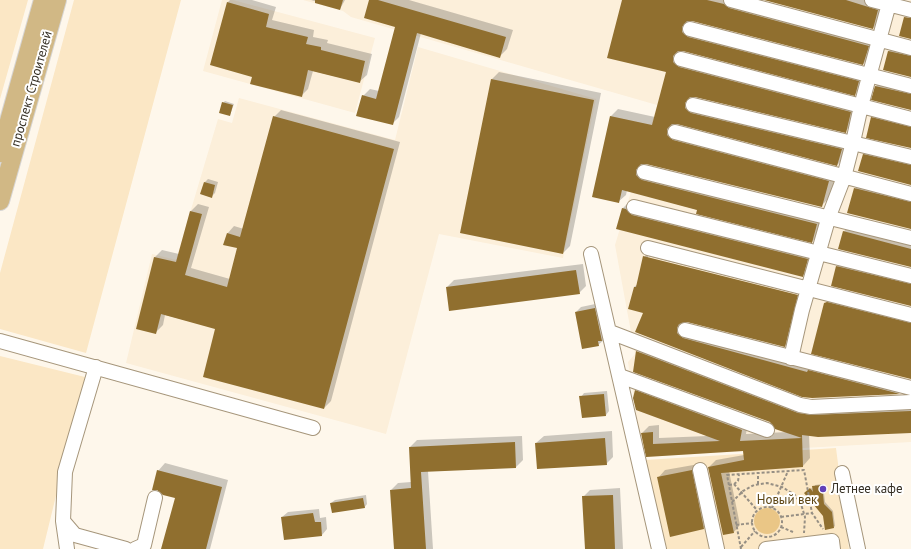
<!DOCTYPE html>
<html>
<head>
<meta charset="utf-8">
<style>
  body { margin:0 }
  canvas { display:block; background:#fef7eb }
</style>
</head>
<body>
<canvas width="911" height="549"></canvas>
<script>
const g = document.querySelector('canvas').getContext('2d');
g.lineJoin = 'round';
function paint(path, color) { g.fillStyle = color; g.fill(path, 'evenodd'); }
const shape = rows => new Path2D(rows.map(r => 'M' + r).join(''));
function stroke(path, color, width, dash) { g.strokeStyle = color; g.lineWidth = width; g.lineCap = dash ? 'butt' : 'round'; g.setLineDash(dash || []); g.stroke(path); }
function write(font, color, halo, rows, align = 'center') {
  g.font = font + ' "PT Sans",sans-serif'; g.lineWidth = 4; g.setLineDash([]); g.textBaseline = 'middle'; g.strokeStyle = halo; g.fillStyle = color; for (const [text, x, y, turn = 0] of rows) {
    g.save(); g.translate(x, y); g.rotate((+turn || 0) * Math.PI / 180); g.textAlign = isNaN(turn) ? turn : align; if (halo) g.strokeText(text, 0, 0); g.fillText(text, 0, 0); g.restore();
  }
}
paint(shape([
  [222,0,233,0,375,38,355,113,203,71],
  [303,0,911,0,911,442,643,457,628,362,635,354,615,245,657,105,351,17,343,11],
  [418,47,596,99,563,258,439,234,386,434,126,363,152,254,176,260,218,119,232,123,239,98,395,140]
]), '#fcefda');
paint(shape([
  [0,0,28,0,0,99],
  [74,0,181,0,86,353,0,329,0,273],
  [0,356,85,377,43,549,0,549],
  [836,448,849,549,667,549,645,460]
]), '#fbe7c5');
paint(shape([
  '754 521a13 13 0 1 1 26 0a13 13 0 1 1-26 0Z'
]), '#eac686');
paint(shape([
  [230,0,252,0,276,7,272,20,314,30,313,37,328,40,327,43,372,54,367,75,359,82,313,71,308,89,301,96,253,76,228,2],
  [311,0,345,0,340,9],
  [370,0,409,0,513,30,507,49,500,56,421,33,399,117,392,124,363,96,370,89,379,91,396,26],
  [623,0,734,0,875,39,870,57,863,64,692,20,689,20,688,24,865,74,862,87,855,94,680,50,680,54,857,105,852,124,845,132,692,96,692,101,848,142,844,158,837,165,673,123,676,131,836,174,830,197,821,206,646,163,643,164,645,171,824,217,819,234,812,242,627,190,626,195,618,202,611,116,618,109,655,117,668,72],
  [768,0,875,0,885,3,880,21,873,28],
  [896,44,911,47,911,76,884,69,889,51],
  [499,72,601,93,570,246,563,253,461,232,492,79],
  [883,79,911,86,911,109,873,99,876,86],
  [225,101,234,104,230,115,223,103],
  [281,110,400,142,331,401,324,408,217,328,165,315,163,325,156,332,137,328,155,257,162,250,179,254,191,211,198,204,209,207,191,268,230,279,238,247,227,234,234,226,244,229,274,117],
  [879,111,911,119,911,147,872,118],
  [871,148,911,157,911,184,863,155],
  [208,179,218,182,215,193,211,197,202,194,205,182],
  [862,181,911,194,911,229,855,188],
  [630,201,814,252,809,269,802,276,618,228,623,208],
  [851,225,911,240,911,266,843,232],
  [651,250,804,288,802,295,648,256,648,258,802,297,792,339,785,346,687,321,684,321,683,324,906,387,900,393,812,397,636,332,645,312,634,287,638,284,644,257],
  [844,259,911,276,911,305,837,267],
  [583,264,586,286,579,293,447,287,454,280],
  [832,296,911,315,911,378,825,304],
  [600,303,604,340,598,345,576,312,581,307],
  [644,344,804,406,911,404,911,432,809,435,810,458,803,466,729,471,740,525,733,533,709,467,716,460,744,455,744,450,647,456,642,433,649,426,659,425,659,438,707,436,636,391,643,384,748,423,746,434,788,432,771,421,637,351],
  [607,391,609,411,606,415,583,417,581,397,584,393],
  [612,431,613,457,606,464,536,443,544,436],
  [522,436,523,460,516,467,428,471,433,549,395,549,391,490,398,483,411,482,410,447,417,440],
  [165,463,228,480,210,549,166,549,176,498,158,471],
  [699,464,711,521,704,528,658,478,665,470],
  [823,484,825,502,833,511,835,526,834,527,806,493,812,488,814,490,815,485],
  [620,488,623,549,586,549,583,497,590,490],
  [366,495,367,504,364,508,331,503,335,500],
  [319,509,320,518,326,517,327,529,322,535,282,517,288,512]
]), '#0003');
paint(shape([
  [315,0,343,0,340,10,315,3],
  [369,0,378,0,506,37,500,58,417,33,393,125,356,116,362,95,376,99,395,27,364,18],
  [622,0,707,0,724,4,729,8,869,46,863,65,692,21,687,21,682,27,682,32,688,37,859,81,855,96,683,51,678,51,673,56,673,62,679,67,851,112,846,133,695,97,690,97,685,103,685,108,691,113,842,149,837,166,677,124,672,124,667,129,667,135,673,140,829,181,822,207,646,164,641,164,636,170,636,175,642,180,817,224,812,243,696,214,697,210,622,190,619,203,592,197,610,116,652,125,666,72,607,58],
  [764,0,846,0,878,10,873,29],
  [227,2,269,14,266,27,308,37,306,44,321,47,321,50,365,61,360,83,308,70,302,97,250,84,252,77,210,65],
  [904,17,911,18,911,39,899,36],
  [888,51,911,56,911,77,883,70],
  [491,79,594,100,563,254,460,233],
  [875,86,911,94,911,110,871,100],
  [222,102,233,105,230,116,219,113],
  [273,116,394,149,324,409,203,377,215,329,161,314,156,334,136,329,154,257,176,262,190,211,202,214,185,275,227,287,237,248,223,245,227,233,240,237],
  [871,117,911,127,911,148,866,138],
  [863,154,911,165,911,185,858,171],
  [204,182,215,185,212,198,200,194],
  [854,188,911,202,911,229,847,213],
  [622,208,626,209,632,215,808,259,803,277,616,229],
  [843,231,911,249,911,267,838,249],
  [643,256,798,295,785,347,687,322,679,324,677,328,677,333,683,338,807,372,808,370,900,394,812,398,802,397,635,332,643,313,628,309,634,287,636,287],
  [836,266,911,284,911,306,831,286],
  [576,270,580,294,449,311,446,287],
  [827,302,911,323,911,379,811,354,824,303],
  [595,308,602,341,598,341,599,346,582,349,575,312],
  [636,351,798,413,811,415,911,411,911,433,818,437,802,435,803,467,721,473,734,533,723,535,708,467,744,460,743,451,646,457,641,433,653,432,653,444,720,441,636,410,633,398,635,390,742,430,740,441,802,438,775,429,770,422,633,372],
  [604,394,606,416,582,418,579,396],
  [605,438,607,465,537,469,535,443],
  [515,442,516,468,421,472,426,549,394,549,390,490,411,488,409,447],
  [157,470,222,487,206,549,161,549,175,498,163,495,157,490,152,490],
  [692,470,704,529,670,537,657,477],
  [822,485,824,504,832,512,834,528,825,530,823,516,804,493,810,488,813,492,812,486],
  [613,495,615,549,585,549,582,496],
  [363,498,365,508,332,513,330,503],
  [313,513,315,522,321,522,322,536,284,540,281,517]
]), '#906f2f');
const minor = shape([
  [731,0,911,48],
  [872,0,911,10],
  [690,29,911,86],
  [681,59,911,119],
  [693,105,911,157],
  [675,132,911,194],
  [644,172,911,238],
  [634,207,911,276],
  [648,248,911,315],
  [591,254,659,549],
  [685,330,911,388],
  [610,332,800,405,811,407,911,402],
  [0,341,313,428],
  [791,358,802,310,829,216,844,177,853,142,861,106,890,0],
  [96,367,65,472,63,521,75,535,126,549],
  [620,376,767,430],
  [700,470,717,549],
  [842,473,858,549],
  [63,521,67,549],
  [135,549,144,545,155,498],
  [766,549,832,541,833,549]
]);
const major = shape([
  [0,153,43,0],
  [0,201,57,0]
]);
stroke(minor, '#a6967b', 16);
stroke(major, '#d7d5d3', 20);
stroke(shape([
  [734,484,757,510],
  [758,484,758,473],
  [729,485,734,484,738,481,739,475],
  [732,502,743,491,754,485,767,483,782,487,795,495,801,504,805,517,804,533],
  '752 522a15 15 0 1 1 30 0a15 15 0 1 1-30 0Z',
  [772,508,788,471],
  [781,517,812,513],
  [736,525,752,523],
  [781,527,793,532],
  [741,547,755,531],
  [741,549,727,475,804,470,812,513,823,529]
]), '#968f84', 2, [3, 2]);
stroke(minor, '#fff', 14);
stroke(major, '#d1b885', 18);
for (const [x, y, r, color] of [
  [823,489,4,"#6240b8"]
]) { const dot = new Path2D(); dot.arc(x, y, r, 0, 2 * Math.PI); g.fillStyle = color; g.fill(dot); stroke(dot, '#fff', 1.5); }
write('13px', '#352f24', '#fff', [
  ["проспект Строителей",32,89,-74]
]);
write('13px', '#352f24', '#fff', [
  ["Летнее кафе",831,489]
], 'left');
write('13px', '#5d4513', '#fff', [
  ["Новый век",787,500]
]);
</script>
</body>
</html>
